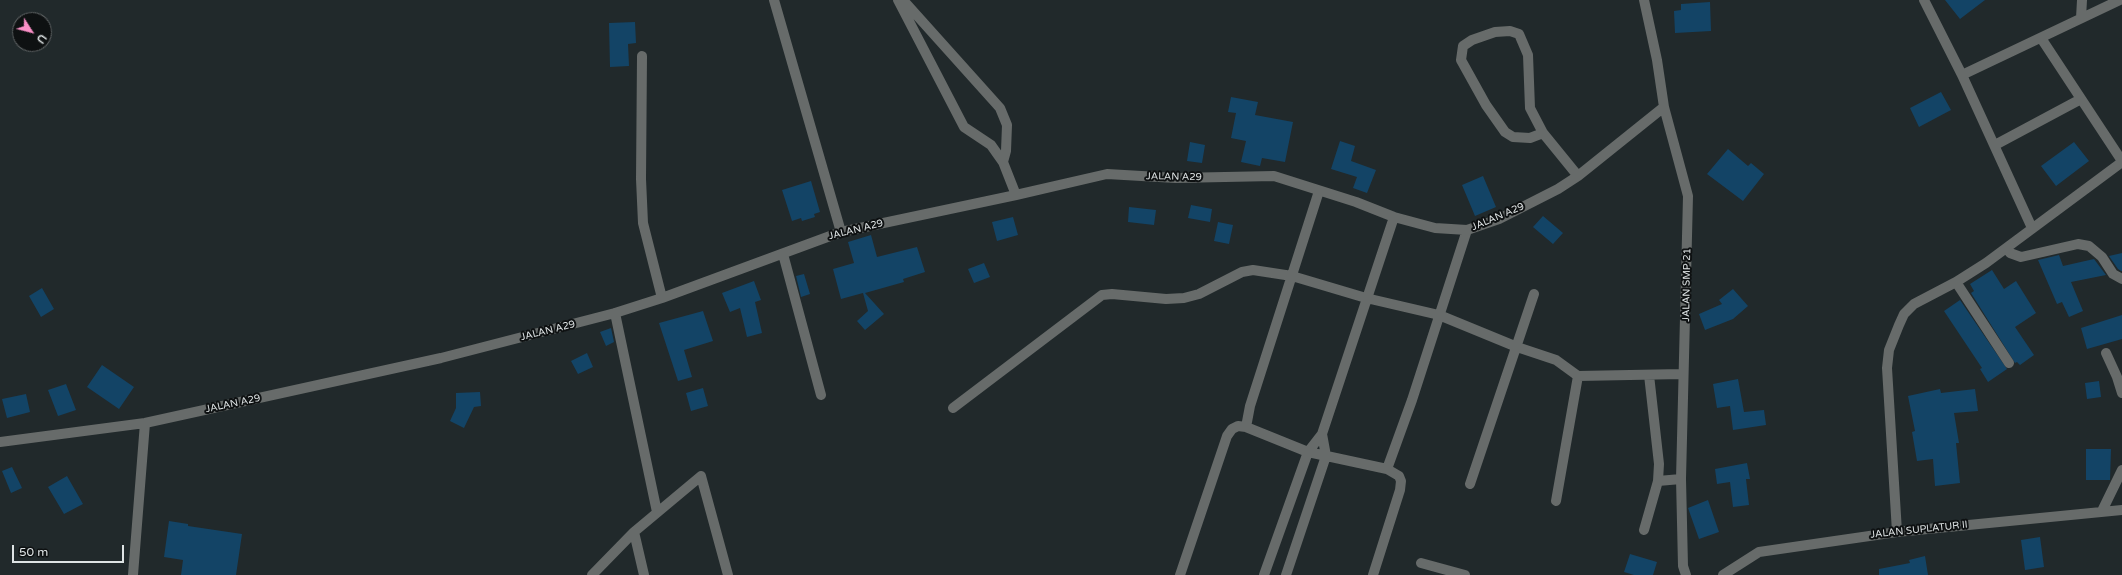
<!DOCTYPE html>
<html>
<head>
<meta charset="utf-8">
<style>
  body { margin:0 }
  #map { position:relative; width:2122px; height:575px; overflow:hidden; background:#21292b; font-family:"Varela Round",sans-serif }
  canvas { display:block }
  .north { position:absolute; left:12px; top:12px; width:40px; height:40px; box-sizing:border-box; background:#0e1112; border:1px solid #616566; border-radius:50%; rotate:126deg; font-size:11px; font-weight:700; line-height:16px; text-align:center; color:#dee3e4 }
  .north::after { content:''; display:block; margin:auto; width:14px; height:18px; background:#fa8fc7; clip-path:polygon(50% 0,100% 100%,50% 72%,0 100%) }
  .scale { position:absolute; left:12px; top:545px; width:112px; height:18px; box-sizing:border-box; border:2px solid #dee3e4; border-top:0; padding-left:5px; font-size:12px; line-height:14px; white-space:nowrap; color:#dee3e4; -webkit-text-stroke:3px #0e1112; paint-order:stroke }
</style>
</head>
<body>
<div id="map">
<canvas width="2122" height="575"></canvas>
<div class="north">U</div>
<div class="scale">50 m</div>
</div>
<script>
const g = document.querySelector('canvas').getContext('2d');
g.lineJoin = 'round';
function paint(path, color) { g.fillStyle = color; g.fill(path, 'evenodd'); }
const shape = rows => new Path2D(rows.map(r => 'M' + r).join(''));
function stroke(path, color, width, dash) { g.strokeStyle = color; g.lineWidth = width; g.lineCap = dash ? 'butt' : 'round'; g.setLineDash(dash || []); g.stroke(path); }
function write(font, color, halo, rows, align = 'center') {
  g.font = font + ' "Varela Round",sans-serif'; g.lineWidth = 4; g.setLineDash([]); g.textBaseline = 'middle'; g.strokeStyle = halo; g.fillStyle = color; for (const [text, x, y, turn = 0] of rows) {
    g.save(); g.translate(x, y); g.rotate((+turn || 0) * Math.PI / 180); g.textAlign = isNaN(turn) ? turn : align; if (halo) g.strokeText(text, 0, 0); g.fillText(text, 0, 0); g.restore();
  }
}
paint(shape([
  [1945,0,1985,0,1960,19],
  [1710,2,1711,31,1675,33,1674,11,1681,10,1681,4],
  [635,22,636,43,628,44,629,66,610,67,609,23],
  [1941,92,1951,110,1919,127,1910,108],
  [1231,97,1258,102,1255,115,1293,122,1285,162,1262,158,1260,166,1241,162,1246,141,1231,138,1236,113,1228,112],
  [1340,141,1355,146,1351,161,1376,170,1367,193,1353,188,1357,177,1331,169],
  [1190,142,1205,145,1202,163,1187,161],
  [2074,142,2089,161,2056,186,2041,166],
  [1728,149,1748,166,1751,163,1764,174,1743,201,1707,174],
  [1483,176,1496,207,1475,216,1462,185],
  [811,181,820,212,814,214,815,217,802,221,801,218,792,221,782,190],
  [1191,205,1212,209,1210,222,1188,218],
  [1129,207,1156,210,1154,225,1128,222],
  [1543,216,1563,233,1553,244,1533,227],
  [1013,217,1018,235,997,241,992,222],
  [1218,222,1233,225,1229,244,1214,241],
  [871,235,877,257,917,247,925,272,903,279,904,282,865,293,884,314,865,330,857,321,868,311,863,293,841,299,833,269,854,263,848,242],
  [2122,253,2122,271,2121,271,2118,269,2109,256],
  [2059,255,2063,266,2094,259,2106,275,2071,282,2083,311,2069,317,2062,302,2057,304,2038,260],
  [984,263,990,277,974,283,968,269],
  [1992,270,2004,289,2016,281,2036,313,2015,327,2034,355,2020,365,2017,362,2015,363,1971,293,1974,291,1970,284],
  [804,274,810,294,801,297,796,276],
  [754,281,761,300,755,302,762,333,747,337,740,308,730,312,722,293],
  [42,288,54,309,41,317,29,296],
  [1733,289,1748,306,1733,319,1705,330,1699,314,1722,304,1719,300],
  [1960,300,2007,369,1988,382,1980,369,1982,368,1944,311],
  [703,311,713,341,684,350,692,377,678,381,659,323],
  [2122,315,2122,339,2087,349,2081,328],
  [611,328,614,342,606,346,600,332],
  [587,353,593,367,578,374,571,361],
  [102,365,134,387,119,409,87,387],
  [1738,379,1744,412,1764,410,1766,425,1733,430,1730,406,1717,408,1713,384],
  [2099,381,2101,397,2087,399,2085,383],
  [66,384,76,410,58,416,48,390],
  [703,388,708,406,691,411,686,393],
  [1940,389,1941,393,1975,389,1978,411,1954,413,1959,443,1956,443,1960,483,1935,486,1933,459,1917,461,1912,432,1915,431,1908,396],
  [480,392,481,406,474,407,464,428,450,421,456,408,456,393],
  [26,394,30,412,7,418,2,399],
  [2086,449,2111,449,2110,480,2086,480],
  [1747,463,1750,479,1746,479,1749,505,1733,507,1730,482,1717,484,1715,469],
  [12,467,22,488,11,493,2,471],
  [67,476,83,504,64,514,48,487],
  [1708,500,1719,532,1699,539,1688,508],
  [169,521,188,524,188,526,242,534,236,575,181,575,183,560,164,557],
  [2040,537,2044,567,2025,570,2021,540],
  [1630,554,1657,562,1653,575,1634,575,1624,572],
  [1925,556,1928,575,1879,575,1879,569,1910,563,1909,560]
]), '#134466');
stroke(shape([
  [774,0,841,232],
  [898,0,964,127,991,145,1003,162,1016,195],
  [903,0,1000,108,1007,125,1006,151,1003,162],
  [1644,0,1657,60,1664,107,1688,196,1681,479,1683,566,1686,575],
  [1924,0,1962,75,2032,228],
  [2081,18,2082,0],
  [2041,38,2122,161],
  [642,56,641,179,643,223,662,298],
  [1962,75,2120,0],
  [1543,133,1530,138,1513,137,1505,132,1486,105,1461,60,1463,46,1472,40,1495,32,1510,31,1519,34,1528,55,1530,108,1543,133,1578,176],
  [1995,145,2081,99],
  [2007,248,2010,253,2021,257,2078,244,2089,246,2102,257,2113,274,2122,279],
  [783,254,821,395],
  [615,313,657,512],
  [2106,353,2117,377,2122,393],
  [2009,363,1956,282,1986,263,2122,162],
  [1649,375,1659,464,1658,481,1681,479],
  [953,408,1102,295,1112,294,1166,299,1184,298,1199,294,1242,272,1253,270,1292,276,1366,298,1439,315,1517,347,1556,360,1578,376,1682,374],
  [1246,427,1308,452,1387,469],
  [0,442,145,423,441,358,615,313,662,298,841,232,1016,195,1107,174,1176,178,1274,176,1356,202,1394,217,1435,228,1467,230,1499,219,1558,189,1578,176,1664,107],
  [1470,484,1534,294],
  [1556,501,1578,376],
  [2102,511,2122,470],
  [1644,530,1658,481],
  [634,532,644,575],
  [1897,532,1887,368,1889,350,1899,325,1904,314,1914,304,1956,282],
  [1421,563,1465,575],
  [133,575,145,423],
  [592,575,634,532,701,476,728,575],
  [1180,575,1227,436,1232,429,1238,426,1246,427,1250,406,1319,191],
  [1264,575,1308,452,1322,434,1394,217],
  [1286,575,1326,456,1322,434],
  [1373,575,1400,490,1401,481,1399,476,1387,469,1412,400,1467,230],
  [1723,575,1759,552,1897,532,2122,510]
]), '#676b6a', 10);
write('10px', '#dee3e4', '#0e1112', [
  ["JALAN A29",1174,177,1],
  ["JALAN A29",1498,217,-23],
  ["JALAN A29",856,230,-14],
  ["JALAN SMP 21",1687,285,-89],
  ["JALAN A29",548,331,-14],
  ["JALAN A29",233,404,-12],
  ["JALAN SUPLATUR II",1919,530,-6]
]);
</script>
</body>
</html>
